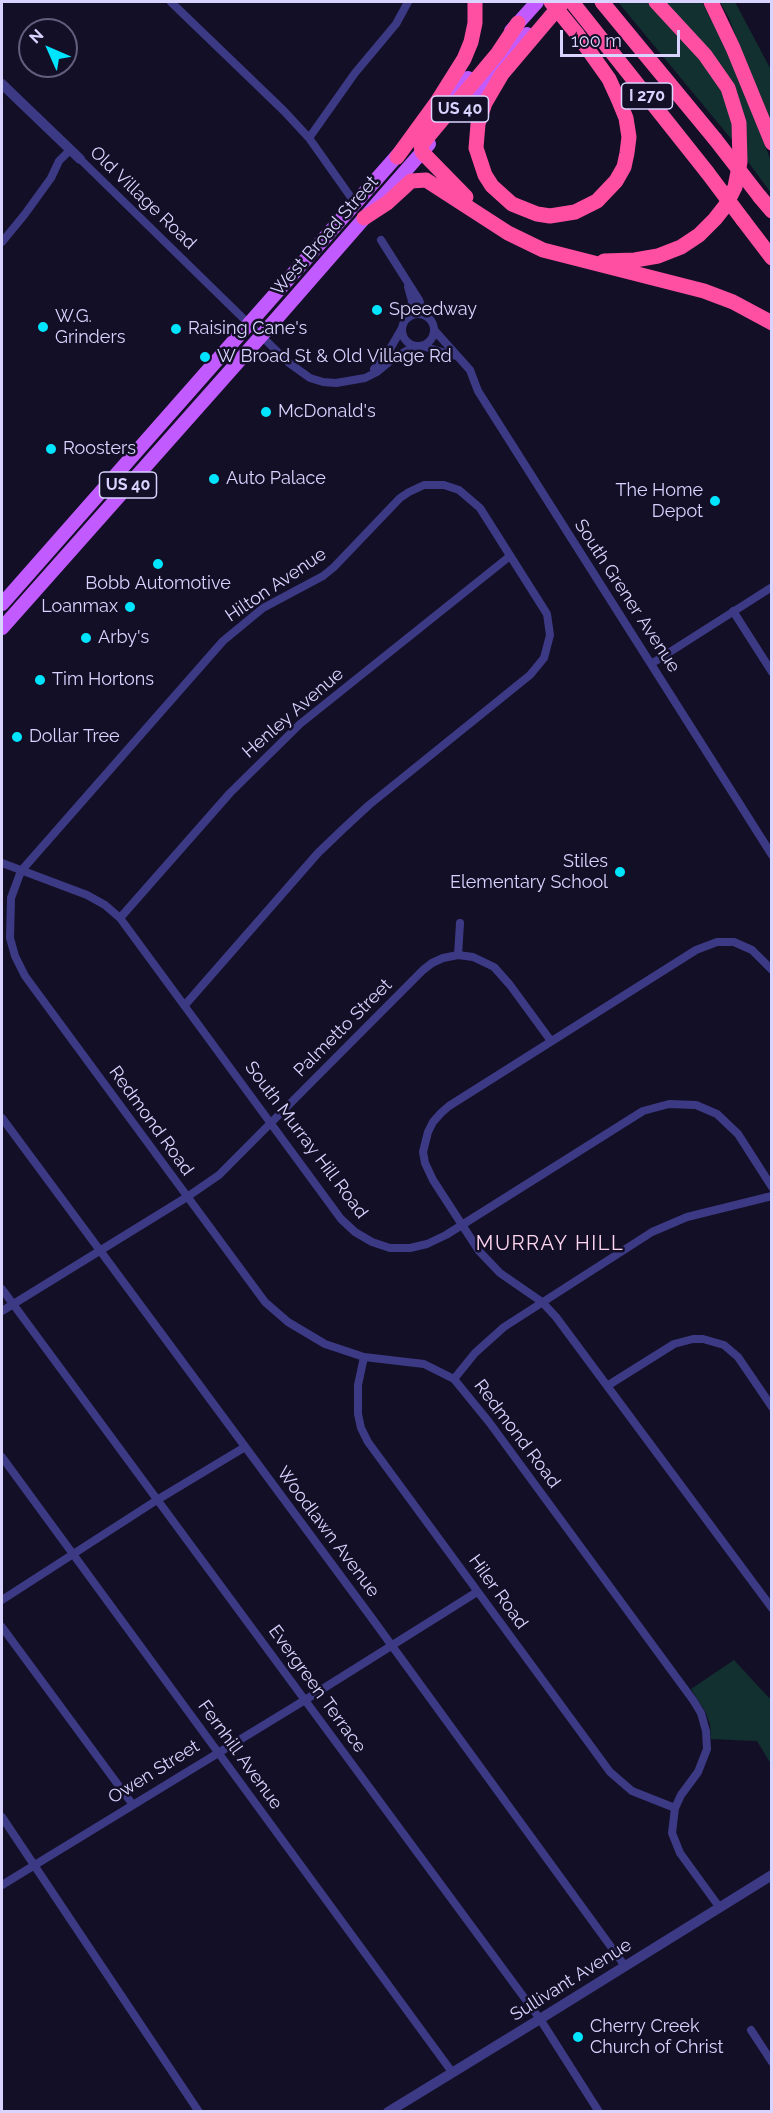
<!DOCTYPE html>
<html>
<head>
<meta charset="utf-8">
<style>
  body { margin:0 }
  #map { position:relative; width:773px; height:2113px; overflow:hidden; background:#130f26; font-family:Raleway,sans-serif }
  canvas { display:block }
  .frame { position:absolute; inset:0; border:3px solid #d9d4ff; pointer-events:none }
  .north { position:absolute; left:18px; top:18px; width:60px; height:60px; box-sizing:border-box; background:#130f26; border:2px solid #625e7d; border-radius:50%; rotate:315deg; font-size:16px; font-weight:700; line-height:24px; text-align:center; color:#d9d4ff }
  .north::after { content:''; display:block; margin:auto; width:21px; height:27px; background:#00e5ff; clip-path:polygon(50% 0,100% 100%,50% 72%,0 100%) }
  .scale { position:absolute; left:560px; top:30px; width:120px; height:27px; box-sizing:border-box; border:3px solid #d9d4ff; border-top:0; padding-left:8px; font-size:18px; line-height:21px; white-space:nowrap; color:#d9d4ff; -webkit-text-stroke:4px #130f26; paint-order:stroke }
</style>
</head>
<body>
<div id="map">
<canvas width="773" height="2113"></canvas>
<div class="frame"></div>
<div class="north">N</div>
<div class="scale">100 m</div>
</div>
<script>
const g = document.querySelector('canvas').getContext('2d');
g.lineJoin = 'round';
function paint(path, color) { g.fillStyle = color; g.fill(path, 'evenodd'); }
const shape = rows => new Path2D(rows.map(r => 'M' + r).join(''));
function stroke(path, color, width, dash) { g.strokeStyle = color; g.lineWidth = width; g.lineCap = dash ? 'butt' : 'round'; g.setLineDash(dash || []); g.stroke(path); }
function write(font, color, halo, rows, align = 'center') {
  g.font = font + ' Raleway,sans-serif'; g.lineWidth = 5; g.setLineDash([]); g.textBaseline = 'middle'; g.strokeStyle = halo; g.fillStyle = color; for (const [text, x, y, turn = 0] of rows) {
    g.save(); g.translate(x, y); g.rotate((+turn || 0) * Math.PI / 180); g.textAlign = isNaN(turn) ? turn : align; if (halo) g.strokeText(text, 0, 0); g.fillText(text, 0, 0); g.restore();
  }
}
paint(shape([
  [618,2,649,2,703,59,731,106,737,146],
  [665,2,702,2,703,4,731,58,771,161,771,193,746,159,747,135,742,110],
  [720,2,735,2,771,70,771,132,729,18],
  [734,1660,771,1700,771,1764,757,1741,711,1739,710,1724,705,1711,691,1689]
]), '#12302f');
stroke(shape([
  [171,2,284,111,309,138,355,203],
  [309,138,355,73,396,24,408,2],
  [80,159,289,363,310,378,323,382,336,383,365,378,377,372,394,358,415,346],
  [381,240,419,300,425,315],
  [2,242,25,214,51,178,59,161,70,150],
  [408,287,412,301,409,317],
  '402 330a16 16 0 1 1 32 0a16 16 0 1 1-32 0Z',
  [435,331,470,370,478,391,772,855],
  [422,346,456,356],
  [374,369,386,356,402,328],
  [733,611,772,672],
  [651,664,772,587],
  [2,863,87,895,105,905,120,918,341,1219,355,1232,372,1242,390,1248,410,1248,427,1244,446,1235,643,1111,669,1104,696,1105,717,1114,738,1134,772,1187],
  [120,918,230,793,300,724,510,556],
  [458,955,460,923],
  [772,970,752,950,734,942,717,942,696,950,449,1106,441,1113,433,1122,428,1132,423,1152,425,1163,433,1180,479,1251,500,1273,542,1302,556,1317,772,1608],
  [185,1005,318,853,343,829,369,805,530,675,544,658,550,635,547,614,480,508,459,490,444,485,424,485,409,492,400,498,334,567,323,576,263,608,223,641,21,871,11,898,10,938,15,956,25,976,265,1302,288,1322,325,1344,364,1357,424,1364,454,1379,489,1422,693,1700,701,1713,706,1731,707,1749,698,1772,681,1795,675,1808,672,1833,680,1853,720,1908],
  [2,1118,371,1617,625,1966],
  [2,1289,540,2019,599,2112],
  [2,1311,187,1197,219,1175,423,970,432,963,443,958,458,955,473,957,494,967,510,985,551,1041],
  [364,1357,358,1385,358,1414,361,1428,368,1442,610,1772,632,1791,675,1808],
  [454,1379,475,1353,504,1327,652,1232,687,1217,772,1196],
  [607,1386,674,1344,693,1339,703,1339,724,1345,738,1357,772,1407],
  [2,1457,452,2072],
  [2,1600,157,1500,245,1447],
  [2,1627,133,1805],
  [2,1817,199,2112],
  [2,1885,305,1700,477,1592],
  [751,2030,772,2062]
]), '#3d3a85', 8);
stroke(shape([
  [2,84,80,159],
  [388,2112,540,2019,772,1875]
]), '#3d3a85', 10);
stroke(shape([
  [511,31,537,2],
  [464,105,527,34],
  [432,117,468,78],
  [2,604,403,149],
  [2,628,277,318,429,144]
]), '#c25bff', 14);
stroke(shape([
  [563,2,502,74,485,103,478,124,476,148,485,175,492,186,512,204,537,214,550,216,575,212,597,201,616,181,624,167,627,153,629,137,626,118,619,101,609,79,577,34],
  [572,2,707,172],
  [602,2,715,139],
  [711,2,733,48,772,143],
  [397,157,437,102,464,59,471,42,475,23,475,2],
  [466,197,422,152,421,145,498,53,518,23],
  [760,197,772,211],
  [364,218,387,203,411,181,426,180,508,233,543,250,704,291,733,302,772,323],
  [743,220,772,258],
  [604,261,635,260,658,256,681,247,699,235,715,219,726,205,735,187,740,162,739,123,728,88,705,55,656,2]
]), '#ff4fa3', 15);
stroke(shape([
  [551,2,577,34],
  [715,139,760,197],
  [707,172,743,220]
]), '#ff4fa3', 15);
for (const [x, y, r, color] of [
  [377,310,6,"#00e5ff"],
  [43,327,6,"#00e5ff"],
  [176,329,6,"#00e5ff"],
  [205,357,6,"#00e5ff"],
  [266,412,6,"#00e5ff"],
  [51,449,6,"#00e5ff"],
  [214,479,6,"#00e5ff"],
  [715,501,6,"#00e5ff"],
  [158,564,6,"#00e5ff"],
  [130,607,6,"#00e5ff"],
  [86,638,6,"#00e5ff"],
  [40,680,6,"#00e5ff"],
  [17,737,6,"#00e5ff"],
  [620,872,6,"#00e5ff"],
  [578,2037,6,"#00e5ff"]
]) { const dot = new Path2D(); dot.arc(x, y, r, 0, 2 * Math.PI); g.fillStyle = color; g.fill(dot); stroke(dot, '#130f26', 2); }
for (const [x, y, w] of [
  [647,96,51],
  [460,109,57],
  [128,485,57]
]) { const box = new Path2D(); box.roundRect(x - w / 2, y - 13, w, 26, 4.5); g.fillStyle = '#130f26'; g.fill(box); stroke(box, '#d9d4ff', 1.5); }
write('bold 16px', '#d9d4ff', null, [
  ["I 270",647,96],
  ["US 40",460,109],
  ["US 40",128,485]
]);
write('18px', '#d9d4ff', '#130f26', [
  ["Old Village Road",143,198,44],
  ["West Broad Street",325,236,-49],
  ["Hilton Avenue",276,585,-34],
  ["South Grener Avenue",627,596,57],
  ["Henley Avenue",293,713,-41],
  ["Palmetto Street",343,1028,-45],
  ["Redmond Road",151,1121,54],
  ["South Murray Hill Road",306,1140,53],
  ["Redmond Road",517,1434,53],
  ["Woodlawn Avenue",328,1532,53],
  ["Hiler Road",498,1592,54],
  ["Evergreen Terrace",317,1689,54],
  ["Fernhill Avenue",240,1755,54],
  ["Owen Street",154,1772,-32],
  ["Sullivant Avenue",571,1980,-32]
]);
write('18px', '#d9d4ff', '#130f26', [
  ["Speedway",389,310],
  ["W.G.",55,317],
  ["Grinders",55,338],
  ["Raising Cane's",188,329],
  ["W Broad St & Old Village Rd",217,357],
  ["McDonald's",278,412],
  ["Roosters",63,449],
  ["Auto Palace",226,479],
  ["The Home",703,491,"right"],
  ["Depot",703,512,"right"],
  ["Bobb Automotive",158,584,"center"],
  ["Loanmax",118,607,"right"],
  ["Arby's",98,638],
  ["Tim Hortons",52,680],
  ["Dollar Tree",29,737],
  ["Stiles",608,862,"right"],
  ["Elementary School",608,883,"right"],
  ["Cherry Creek",590,2027],
  ["Church of Christ",590,2048]
], 'left');
g.letterSpacing = '1.5px';
write('20px', '#ffd6f0', '#130f26', [
  ["MURRAY HILL",550,1244]
]);
g.letterSpacing = '0px';
</script>
</body>
</html>
